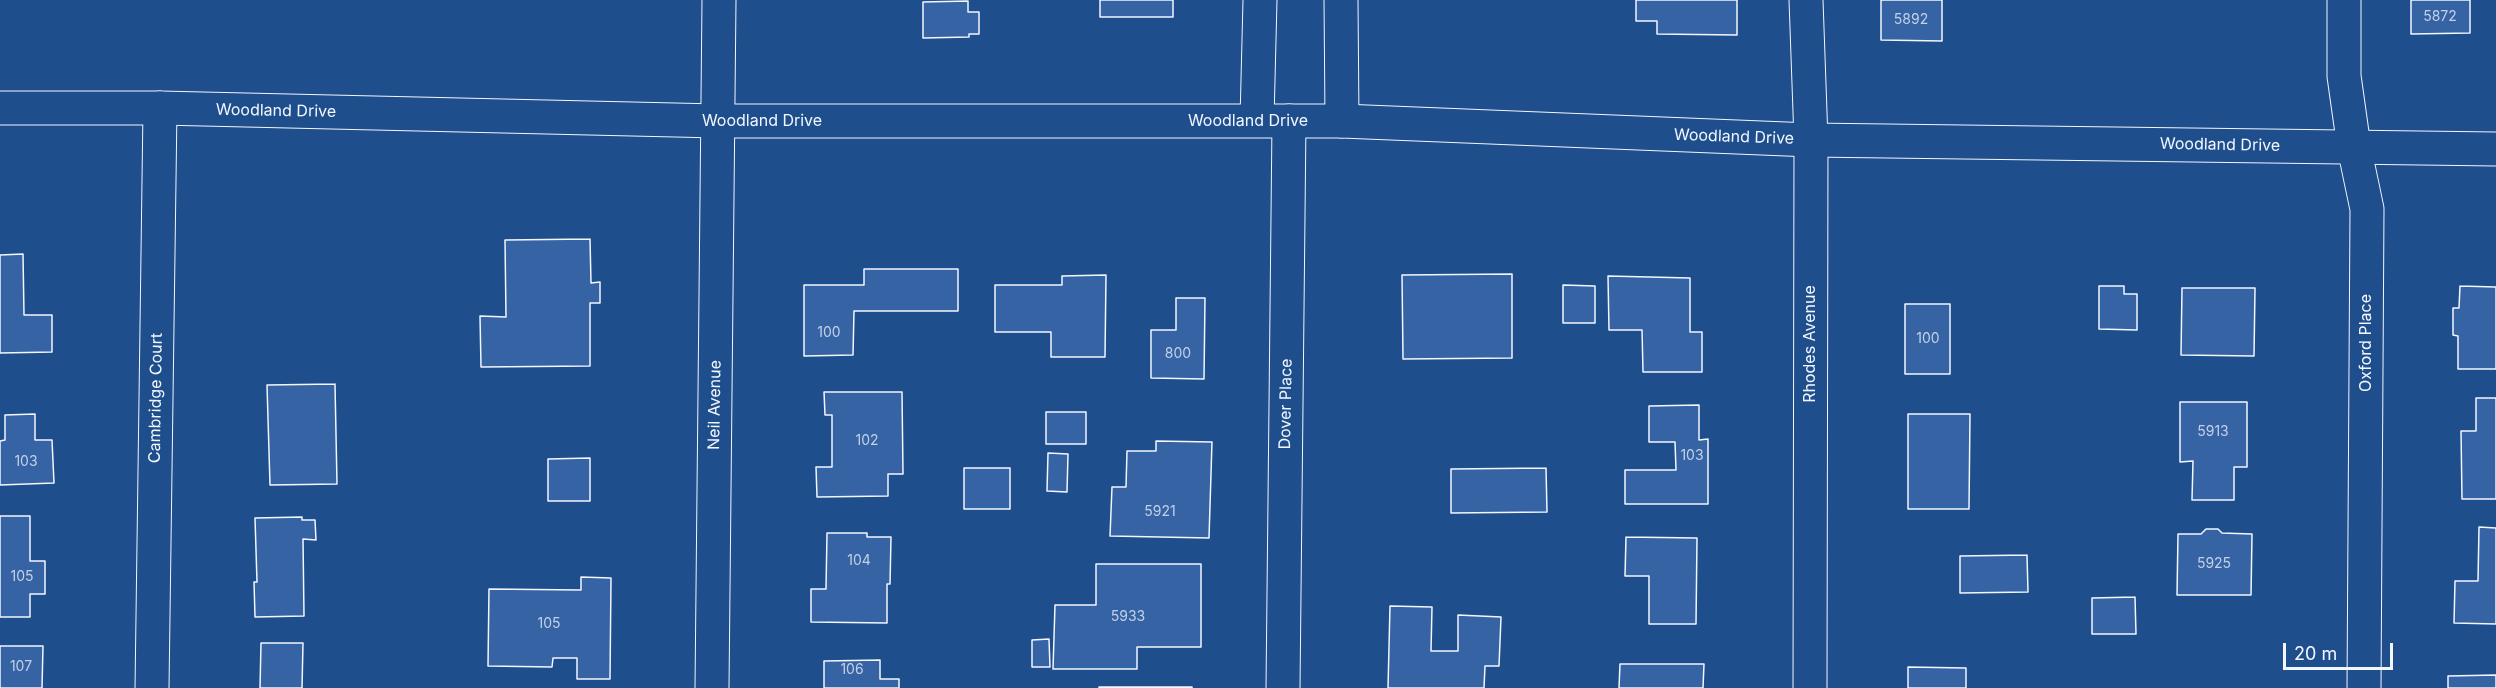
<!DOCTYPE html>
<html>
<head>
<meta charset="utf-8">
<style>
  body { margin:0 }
  #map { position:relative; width:2496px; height:688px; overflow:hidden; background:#1f4e8c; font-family:Inter,sans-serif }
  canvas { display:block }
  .scale { position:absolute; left:2283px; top:643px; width:110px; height:27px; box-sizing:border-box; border:3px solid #f2f6ff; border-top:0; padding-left:8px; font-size:18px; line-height:21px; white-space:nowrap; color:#f2f6ff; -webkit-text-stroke:4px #1f4e8c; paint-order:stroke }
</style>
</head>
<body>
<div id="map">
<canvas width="2496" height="688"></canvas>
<div class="scale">20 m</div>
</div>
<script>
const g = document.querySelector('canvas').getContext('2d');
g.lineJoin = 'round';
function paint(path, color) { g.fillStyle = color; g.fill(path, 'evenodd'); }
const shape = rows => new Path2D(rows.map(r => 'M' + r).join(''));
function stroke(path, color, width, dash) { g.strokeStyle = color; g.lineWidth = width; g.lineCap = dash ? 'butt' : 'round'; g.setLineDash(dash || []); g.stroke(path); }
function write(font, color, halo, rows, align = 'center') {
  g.font = font + ' Inter,sans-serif'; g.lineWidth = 4.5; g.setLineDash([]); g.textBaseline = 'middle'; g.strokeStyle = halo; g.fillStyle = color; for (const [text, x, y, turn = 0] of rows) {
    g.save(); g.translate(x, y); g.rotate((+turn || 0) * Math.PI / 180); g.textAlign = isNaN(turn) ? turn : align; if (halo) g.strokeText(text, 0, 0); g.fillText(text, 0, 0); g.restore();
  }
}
const building = shape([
  [1100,0,1173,0,1173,17,1100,17,1100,0],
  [1636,0,1737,0,1737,35,1657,34,1657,21,1636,21,1636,0],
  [1881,0,1942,0,1942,41,1881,40,1881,0],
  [2411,0,2470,0,2470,33,2411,34,2411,0],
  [968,1,968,12,979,12,979,34,969,34,969,37,923,38,923,2,968,1],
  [590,239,591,283,600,282,600,303,590,303,590,366,481,367,480,316,506,317,505,240,590,239],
  [23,254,24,315,52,315,52,352,0,353,0,255,23,254],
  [864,269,958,269,958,311,854,311,853,355,804,356,804,285,864,285,864,269],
  [1512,274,1512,358,1403,359,1402,275,1512,274],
  [1106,275,1105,357,1051,357,1051,332,995,332,995,285,1062,285,1062,276,1106,275],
  [1608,276,1690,278,1690,332,1702,332,1702,372,1643,372,1642,330,1609,330,1608,276],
  [1563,285,1595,286,1595,323,1563,323,1563,285],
  [2099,286,2124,286,2124,294,2137,294,2137,330,2099,329,2099,286],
  [2460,286,2496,287,2496,369,2458,369,2458,336,2453,335,2453,308,2459,308,2460,286],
  [2182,288,2255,288,2254,356,2181,355,2182,288],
  [1176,298,1205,298,1204,379,1151,378,1151,330,1176,330,1176,298],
  [1905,304,1950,304,1950,374,1905,374,1905,304],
  [335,384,337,484,270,485,267,385,335,384],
  [824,392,902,392,903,474,888,474,888,496,817,497,816,467,832,467,832,415,825,415,824,392],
  [2476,398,2496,398,2496,499,2462,499,2461,431,2476,431,2476,398],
  [2180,402,2247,402,2247,467,2234,467,2234,500,2192,500,2193,461,2180,462,2180,402],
  [1699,405,1699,440,1708,439,1708,504,1625,504,1625,470,1676,470,1675,442,1649,442,1649,406,1699,405],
  [1046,412,1086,412,1086,444,1046,444,1046,412],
  [35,414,35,440,52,440,54,483,0,485,0,441,5,440,5,415,35,414],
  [1908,414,1970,414,1969,509,1908,509,1908,414],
  [1156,441,1212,442,1209,538,1110,536,1112,487,1126,487,1127,451,1156,451,1156,441],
  [1048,453,1068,454,1067,492,1047,491,1048,453],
  [590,458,590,501,548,501,548,459,590,458],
  [964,468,1010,468,1010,509,964,509,964,468],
  [1546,468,1547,512,1451,513,1451,469,1546,468],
  [0,516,30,516,30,561,45,561,45,594,30,594,30,617,0,617,0,516],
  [302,517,302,520,315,520,316,540,303,539,304,616,255,617,254,582,257,582,255,518,302,517],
  [2479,527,2496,528,2496,624,2454,623,2455,581,2478,581,2479,527],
  [2206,529,2218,529,2222,533,2252,534,2251,595,2177,595,2178,534,2201,534,2206,529],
  [827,533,867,533,867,537,891,537,890,584,887,584,887,623,811,622,811,589,826,589,827,533],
  [1626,537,1697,538,1696,624,1649,624,1649,576,1625,576,1626,537],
  [2027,555,2028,592,1960,593,1960,556,2027,555],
  [1096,564,1201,564,1201,647,1137,647,1137,669,1053,669,1055,605,1096,605,1096,564],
  [581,577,611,578,610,679,577,679,577,658,553,658,552,667,488,666,489,589,581,590,581,577],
  [2135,597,2136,634,2092,634,2092,598,2135,597],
  [1390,606,1432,607,1431,651,1458,651,1458,615,1501,617,1499,666,1485,666,1484,688,1388,688,1390,606],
  [1049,639,1050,667,1032,667,1032,640,1049,639],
  [261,643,303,643,302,688,260,688,261,643],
  [0,646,43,646,42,688,0,688,0,646],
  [880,660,880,679,899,679,899,688,824,688,824,661,880,660],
  [1620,664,1704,664,1703,688,1619,688,1620,664],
  [1908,667,1966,668,1966,688,1908,688,1908,667],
  [2496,675,2496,688,2448,688,2448,676,2496,675],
  [1099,687,1192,687,1192,688,1099,688,1099,687]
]);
paint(building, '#3563a3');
stroke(building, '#f2f6ff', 1.5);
const minor = shape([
  [1806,0,1811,140,1810,688],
  [2344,0,2344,76,2354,147,2367,209,2364,688],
  [152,688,160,108],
  [712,688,719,0],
  [1283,688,1289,121]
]);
const tertiary = shape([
  [1341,0,1342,121],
  [1257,120,1260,0]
]);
const secondary = shape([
  [0,108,160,108,718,121,1342,121,1811,140,2496,149]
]);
stroke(minor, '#f2f6ff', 35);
stroke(tertiary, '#f2f6ff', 35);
stroke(secondary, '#f2f6ff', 35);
stroke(minor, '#1f4e8c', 33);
stroke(tertiary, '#1f4e8c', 33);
stroke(secondary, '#1f4e8c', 33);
write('14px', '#c3d1e8', null, [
  ["5872",2440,17],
  ["5892",1911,20],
  ["100",829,333],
  ["100",1928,339],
  ["800",1178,354],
  ["5913",2213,432],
  ["102",867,441],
  ["103",1692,456],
  ["103",26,462],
  ["5921",1160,512],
  ["104",859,561],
  ["5925",2214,564],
  ["105",22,577],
  ["5933",1128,617],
  ["105",549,624],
  ["107",21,667],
  ["106",852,670]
]);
write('16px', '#f2f6ff', '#1f4e8c', [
  ["Woodland Drive",276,111,1],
  ["Woodland Drive",762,121],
  ["Woodland Drive",1248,121],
  ["Woodland Drive",1734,137,2],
  ["Woodland Drive",2220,145,1],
  ["Oxford Place",2366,343,-90],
  ["Rhodes Avenue",1810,344,-90],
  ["Cambridge Court",156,398,-89],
  ["Dover Place",1286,404,-89],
  ["Neil Avenue",715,405,-89]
]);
</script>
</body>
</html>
